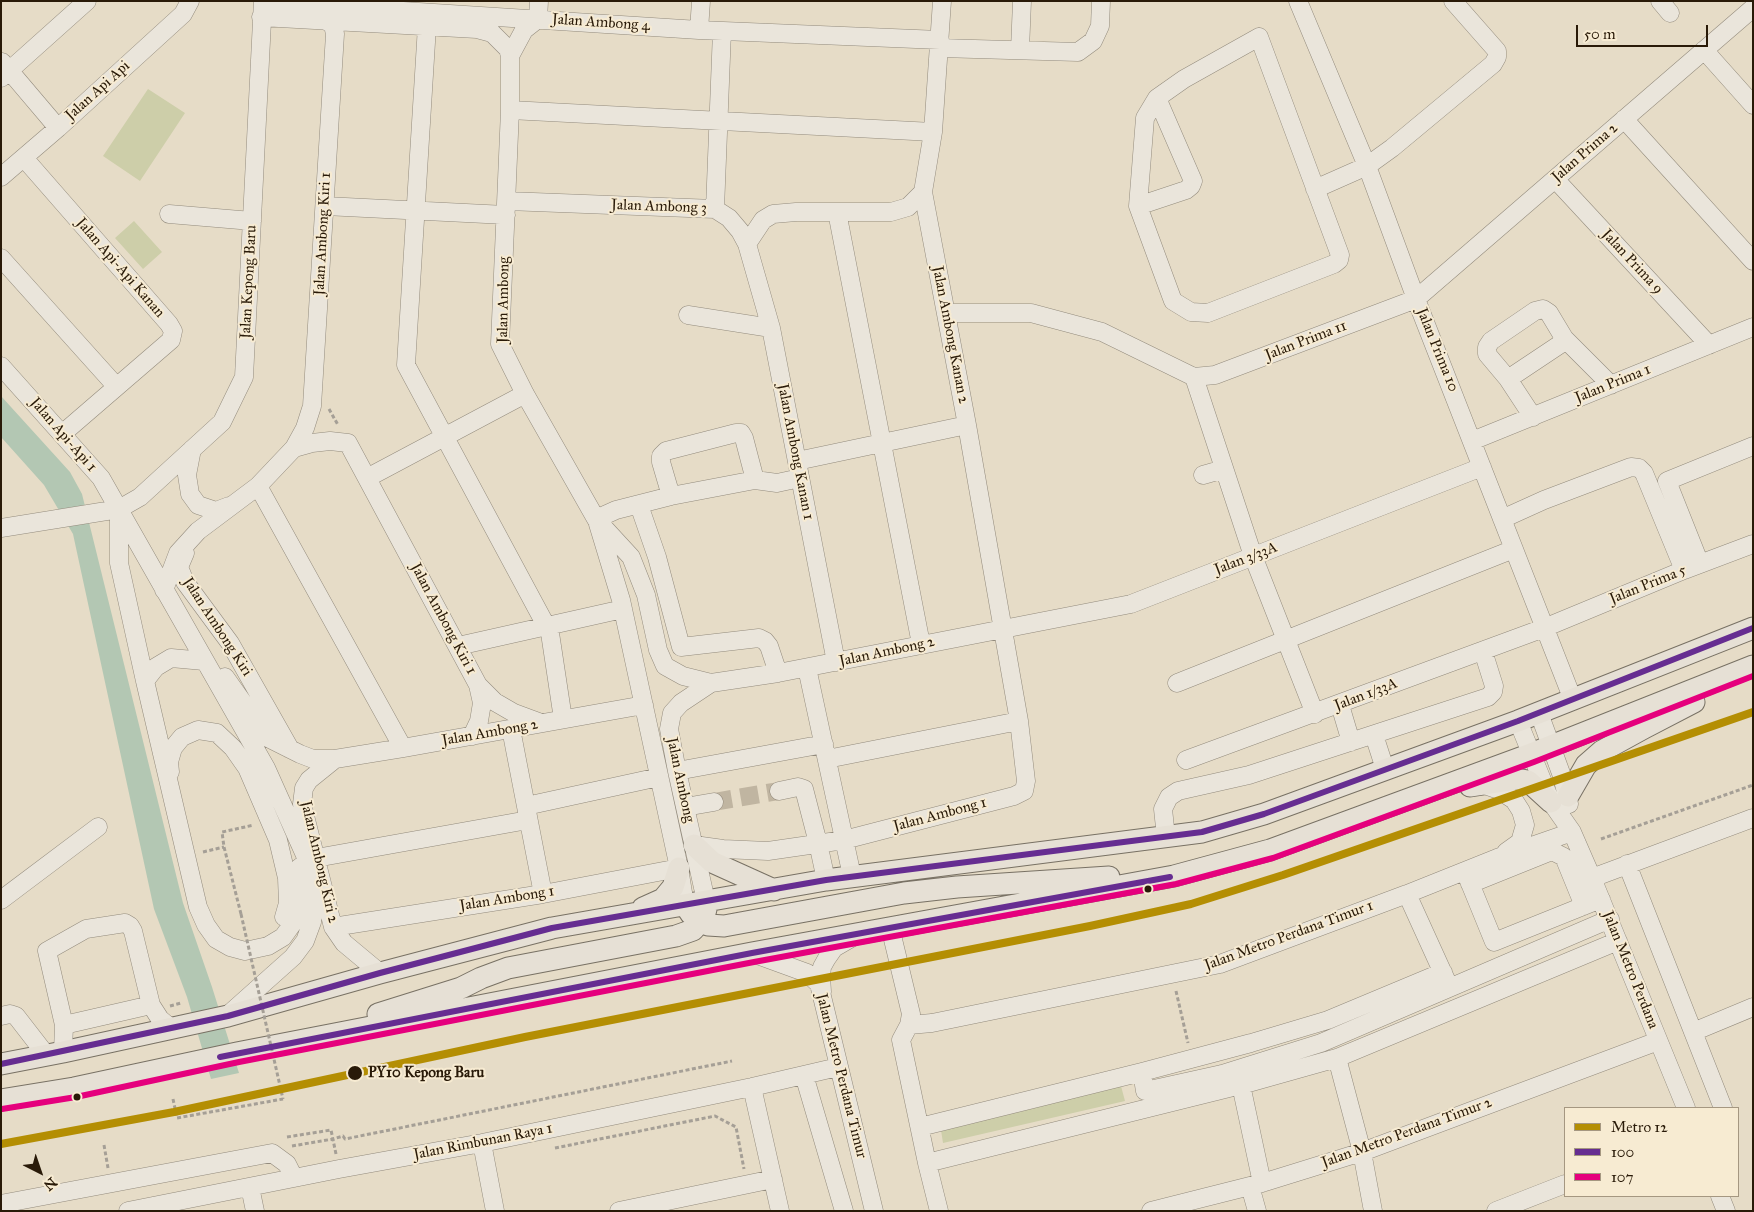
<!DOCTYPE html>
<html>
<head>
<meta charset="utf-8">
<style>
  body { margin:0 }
  #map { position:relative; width:1754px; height:1212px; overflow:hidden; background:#e6dcc7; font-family:"IM FELL Great Primer",serif }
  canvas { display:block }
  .frame { position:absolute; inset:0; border:2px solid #291a08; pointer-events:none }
  .legend { position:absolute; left:1564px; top:1107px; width:175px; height:90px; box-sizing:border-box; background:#f7ebd2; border:1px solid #a59781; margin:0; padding:6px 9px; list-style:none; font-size:15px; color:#291a08 }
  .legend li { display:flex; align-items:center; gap:10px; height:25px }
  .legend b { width:25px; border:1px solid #a59781 }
  .north { position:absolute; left:15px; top:1147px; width:50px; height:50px; -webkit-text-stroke:4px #f7ebd2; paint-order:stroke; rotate:139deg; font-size:14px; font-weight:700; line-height:20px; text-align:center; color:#291a08 }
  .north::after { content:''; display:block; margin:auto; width:18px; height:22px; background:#291a08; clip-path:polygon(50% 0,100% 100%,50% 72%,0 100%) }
  .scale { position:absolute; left:1576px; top:25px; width:132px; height:22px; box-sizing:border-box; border:2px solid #291a08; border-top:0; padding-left:6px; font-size:15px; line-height:18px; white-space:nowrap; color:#291a08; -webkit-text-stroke:4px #f7ebd2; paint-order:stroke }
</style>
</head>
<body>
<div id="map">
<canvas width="1754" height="1212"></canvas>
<div class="frame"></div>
<ul class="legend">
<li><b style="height:6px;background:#b48e03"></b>Metro 12</li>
<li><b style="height:6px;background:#662d91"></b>100</li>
<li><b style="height:6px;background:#e5007d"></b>107</li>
</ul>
<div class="north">N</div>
<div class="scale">50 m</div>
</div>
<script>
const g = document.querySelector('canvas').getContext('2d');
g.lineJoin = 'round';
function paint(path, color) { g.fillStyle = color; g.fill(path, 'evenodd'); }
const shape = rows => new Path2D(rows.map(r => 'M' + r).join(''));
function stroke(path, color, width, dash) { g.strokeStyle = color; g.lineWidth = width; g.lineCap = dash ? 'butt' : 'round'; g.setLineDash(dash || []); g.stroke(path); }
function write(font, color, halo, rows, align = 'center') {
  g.font = font + ' "IM FELL Great Primer",serif'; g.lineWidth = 4; g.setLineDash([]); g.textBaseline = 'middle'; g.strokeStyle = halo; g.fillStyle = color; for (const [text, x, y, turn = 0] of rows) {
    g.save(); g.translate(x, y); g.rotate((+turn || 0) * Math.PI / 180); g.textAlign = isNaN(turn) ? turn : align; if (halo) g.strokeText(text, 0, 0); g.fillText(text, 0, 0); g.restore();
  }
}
paint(shape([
  [148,89,185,113,140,181,103,156],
  [134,221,162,252,143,269,115,238],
  [1121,1086,1125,1101,943,1143,941,1130]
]), '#cdcea9');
paint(shape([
  [1,396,70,472,82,494,183,903,212,987,239,1073,211,1079,187,997,154,909,73,534,44,485,1,437]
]), '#b3c7b3');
stroke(shape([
  [714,802,779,791]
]), '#c0b5a1', 18, [18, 9]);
const minor = shape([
  [1298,1,1367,166,1416,299,1573,700],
  [1660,1,1670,13],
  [263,2,699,30,940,40],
  [261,17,477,29,492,33,508,49,510,56,510,110,500,344,525,394,596,519,631,557,646,595,658,650,665,666,683,676,711,683,778,673,1131,604,1482,467],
  [427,26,406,365,550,633,563,719],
  [699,30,701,1],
  [1259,37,1340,255,1339,260,1334,264,1208,313,1191,312,1173,301,1138,206,1145,118,1157,98,1184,79,1259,37],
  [940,48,1078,52,1093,41,1100,26,1101,1],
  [1020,50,1022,1],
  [1704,50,1753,105],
  [510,56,524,30,538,19,539,1],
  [2,62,58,128],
  [1,78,87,1],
  [510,110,933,132],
  [1624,119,1753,261],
  [24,158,169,324,173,331,171,340,62,434],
  [1,177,58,128,183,14,190,1],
  [1555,179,1709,345],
  [1315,189,1367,166,1392,148,1493,64,1497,57,1497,51,1453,1],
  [507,201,715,209,729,218,740,231,747,244,771,328,836,662],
  [325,206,506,215],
  [1138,206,1186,190,1191,186,1193,181,1157,98],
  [715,209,722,31],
  [837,212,921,644],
  [169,214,252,221],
  [747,244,763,220,773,214,796,212,891,212,908,207,923,192],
  [1,258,116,386],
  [946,313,1031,313,1102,332,1194,377],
  [688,315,771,328],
  [1564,338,1611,385],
  [1,366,101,478,266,768,305,855,312,884,314,905,312,922,305,941,293,957,228,1015],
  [1194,377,1215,375,1416,299,1753,8],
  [1194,377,1253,556,1315,714],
  [1508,379,1559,345,1564,338,1549,313,1543,309,1535,311,1491,341,1487,347,1487,354,1508,379,1533,417],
  [1472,441,1753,327],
  [294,448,312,443,330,441,348,443,478,685,495,702,514,713,541,723],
  [192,449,187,475,190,494,198,505,216,511,229,506],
  [797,461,967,425],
  [1203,475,1224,469],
  [367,478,525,394],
  [258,486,403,748],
  [671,496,661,462,661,456,666,451,736,433,741,433,744,438,755,480],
  [639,505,657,557,681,647,759,638,765,641,769,646,778,673],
  [119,512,119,563,145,681],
  [596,519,616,510,671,496,755,480,777,483,800,478],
  [1502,519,1544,500,1631,467,1639,468,1644,473,1684,570],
  [598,524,621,600,679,868,685,905],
  [1,528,119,509,140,497,222,422,244,377,263,1],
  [185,553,179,567,185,582,230,643,290,749],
  [1700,564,1667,481,1753,446],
  [164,590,178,553,198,531,258,486,294,448,305,428,312,406,335,34,333,25,325,20],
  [458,646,623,609],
  [204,661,171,658,156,667,145,681,198,907,206,925,216,939,230,947,245,951,268,946,283,937,293,923,298,906,302,886,300,867],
  [807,668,852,876],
  [225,677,268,738,300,754,313,759,335,759,403,748,644,705],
  [1177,683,1514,549],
  [1340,705,1351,742],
  [1539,713,1562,776,1569,804],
  [1518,721,1551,802,1572,832,1592,878,1686,1108],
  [511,729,543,894],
  [1374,735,1385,769],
  [472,736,479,721,482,703,478,685],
  [335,759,309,780,304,788,302,804,333,927,344,943,380,973],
  [827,759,1019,721],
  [1186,760,1544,628,1684,570,1753,544],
  [677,771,824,744],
  [170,772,169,762,173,748,182,737,198,730,217,733,233,748,247,768,278,840,287,878,288,903,284,917],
  [1482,784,1499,790,1514,800,1521,811,1525,825,1520,842,1506,852],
  [779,791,798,787,804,789,818,843,826,880],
  [526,806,659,777],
  [685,807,714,802],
  [1166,837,1163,809,1169,797,1178,791,1249,775,1488,697,1493,692,1494,686,1483,651],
  [694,845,723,849,768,851,844,840,1014,796,1024,791,1026,781,1019,721,967,425,923,192,933,132,942,1],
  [316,858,528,820],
  [1627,864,1723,1108],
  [1465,871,1494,942,1601,899],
  [1592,878,1753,818],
  [1470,884,1552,851,1564,857,1584,906],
  [1407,894,1447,982],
  [1,900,98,827],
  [706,901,677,771,669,729,672,713,681,703,711,683],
  [333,927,543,894,679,868],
  [890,927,911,1014,909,1025,901,1040,927,1163,939,1211],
  [752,953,807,973,819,984,874,1211],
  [822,992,821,976,822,967,827,958,834,948,853,937],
  [1,1016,10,1014,16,1016,47,1056],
  [64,1025,151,1005],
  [909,1025,932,1023,1220,964,1407,894,1497,858,1572,832],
  [1693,1032,1753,1007],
  [63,1052,64,1025,47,951,86,929,125,923,130,926,133,931,151,1005,160,1019,171,1028],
  [1337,1058,1362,1152,1373,1211],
  [1142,1072,1145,1091,1222,1074,1321,1043,1610,919],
  [804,1075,844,1211],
  [1241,1085,1262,1183],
  [752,1087,780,1211],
  [920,1127,1142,1072,1251,1043,1328,1020,1443,972],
  [482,1143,495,1211],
  [927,1163,1241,1085,1337,1058,1618,941],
  [1250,1186,1257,1211],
  [250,1187,255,1211],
  [1720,1196,1726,1211],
  [1,1204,272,1153,287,1164,294,1178],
  [128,1211,339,1169,482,1143,752,1087,838,1067],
  [619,1211,773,1179],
  [1151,1211,1262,1183,1362,1152,1658,1041],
  [1496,1211,1565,1184]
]);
const major = shape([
  [1470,786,1516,779,1528,781,1551,802],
  [1568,796,1586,765,1602,751,1644,728,1694,702],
  [694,845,712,862,774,890],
  [685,905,691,914,700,922,708,925,724,926,904,893,957,887,1109,877],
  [643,908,663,899,673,887,679,868],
  [378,1014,461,988,481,978,508,968,676,936,693,930,700,922,705,913,706,909],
  [1,1064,63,1052,228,1016,380,973,552,928,826,880,1202,832,1264,814,1518,721,1753,628],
  [1,1100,74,1088,237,1053,752,953,1174,876,1270,850,1531,754,1753,666]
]);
stroke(minor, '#938b7d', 19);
stroke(major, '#787164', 23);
stroke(shape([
  [329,409,338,425],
  [1601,839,1753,785],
  [203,852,224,847],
  [241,914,224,847,222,832,254,825],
  [1176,991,1188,1043],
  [170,1006,181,1003],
  [173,1099,177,1118,283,1099],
  [287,1137,331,1130,336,1154],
  [104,1145,108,1168],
  [292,1146,333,1139,343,1136,345,1139,732,1061],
  [555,1148,715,1116,736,1127,744,1169]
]), '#a59f96', 3, [4, 2.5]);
stroke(minor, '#eae5db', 18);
stroke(major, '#e6e0d5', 21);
stroke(shape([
  [241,914,283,1099]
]), '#a59f96', 3, [4, 2.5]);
stroke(shape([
  [220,1057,752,953,1170,877],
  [1,1064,228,1016,380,973,552,928,826,880,1202,832,1264,814,1518,721,1753,628]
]), '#662d91', 6);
stroke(shape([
  [2,1109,76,1097,239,1062,754,962,1176,884,1273,858,1534,762,1753,676]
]), '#e5007d', 6);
stroke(shape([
  [1,1144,174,1112,525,1037,1090,926,1191,904,1283,875,1753,712]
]), '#b48e03', 8);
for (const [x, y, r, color] of [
  [1148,889,4.5,"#291a08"],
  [355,1073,8,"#291a08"],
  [77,1097,4.5,"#291a08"]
]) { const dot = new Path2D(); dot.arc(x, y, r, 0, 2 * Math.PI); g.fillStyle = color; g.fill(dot); stroke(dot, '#f7ebd2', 2); }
write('15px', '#291a08', '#f7ebd2', [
  ["Jalan Ambong 4",601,23,4],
  ["Jalan Api Api",98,91,-42],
  ["Jalan Prima 2",1585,153,-41],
  ["Jalan Ambong 3",659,207,2],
  ["Jalan Ambong Kiri 1",323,234,-87],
  ["Jalan Prima 9",1632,262,47],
  ["Jalan Api-Api Kanan",120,268,49],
  ["Jalan Kepong Baru",249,282,-87],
  ["Jalan Ambong",504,300,-89],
  ["Jalan Ambong Kanan 2",950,335,79],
  ["Jalan Prima 11",1306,341,-21],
  ["Jalan Prima 10",1437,350,68],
  ["Jalan Prima 1",1613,384,-22],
  ["Jalan Api-Api 1",63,435,49],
  ["Jalan Ambong Kanan 1",795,452,79],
  ["Jalan 3/33A",1246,559,-21],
  ["Jalan Prima 5",1648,585,-22],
  ["Jalan Ambong Kiri 1",443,619,62],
  ["Jalan Ambong Kiri",217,627,57],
  ["Jalan Ambong 2",887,652,-12],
  ["Jalan 1/33A",1366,695,-21],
  ["Jalan Ambong 2",490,733,-10],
  ["Jalan Ambong",680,780,78],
  ["Jalan Ambong 1",940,815,-15],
  ["Jalan Ambong Kiri 2",319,862,77],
  ["Jalan Ambong 1",507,899,-9],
  ["Jalan Metro Perdana Timur 1",1289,936,-20],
  ["Jalan Metro Perdana",1630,970,68],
  ["Jalan Metro Perdana Timur",841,1076,76],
  ["Jalan Metro Perdana Timur 2",1407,1133,-20],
  ["Jalan Rimbunan Raya 1",483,1142,-11]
]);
write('bold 15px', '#291a08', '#f7ebd2', [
  ["PY10 Kepong Baru",368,1073]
], 'left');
</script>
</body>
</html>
